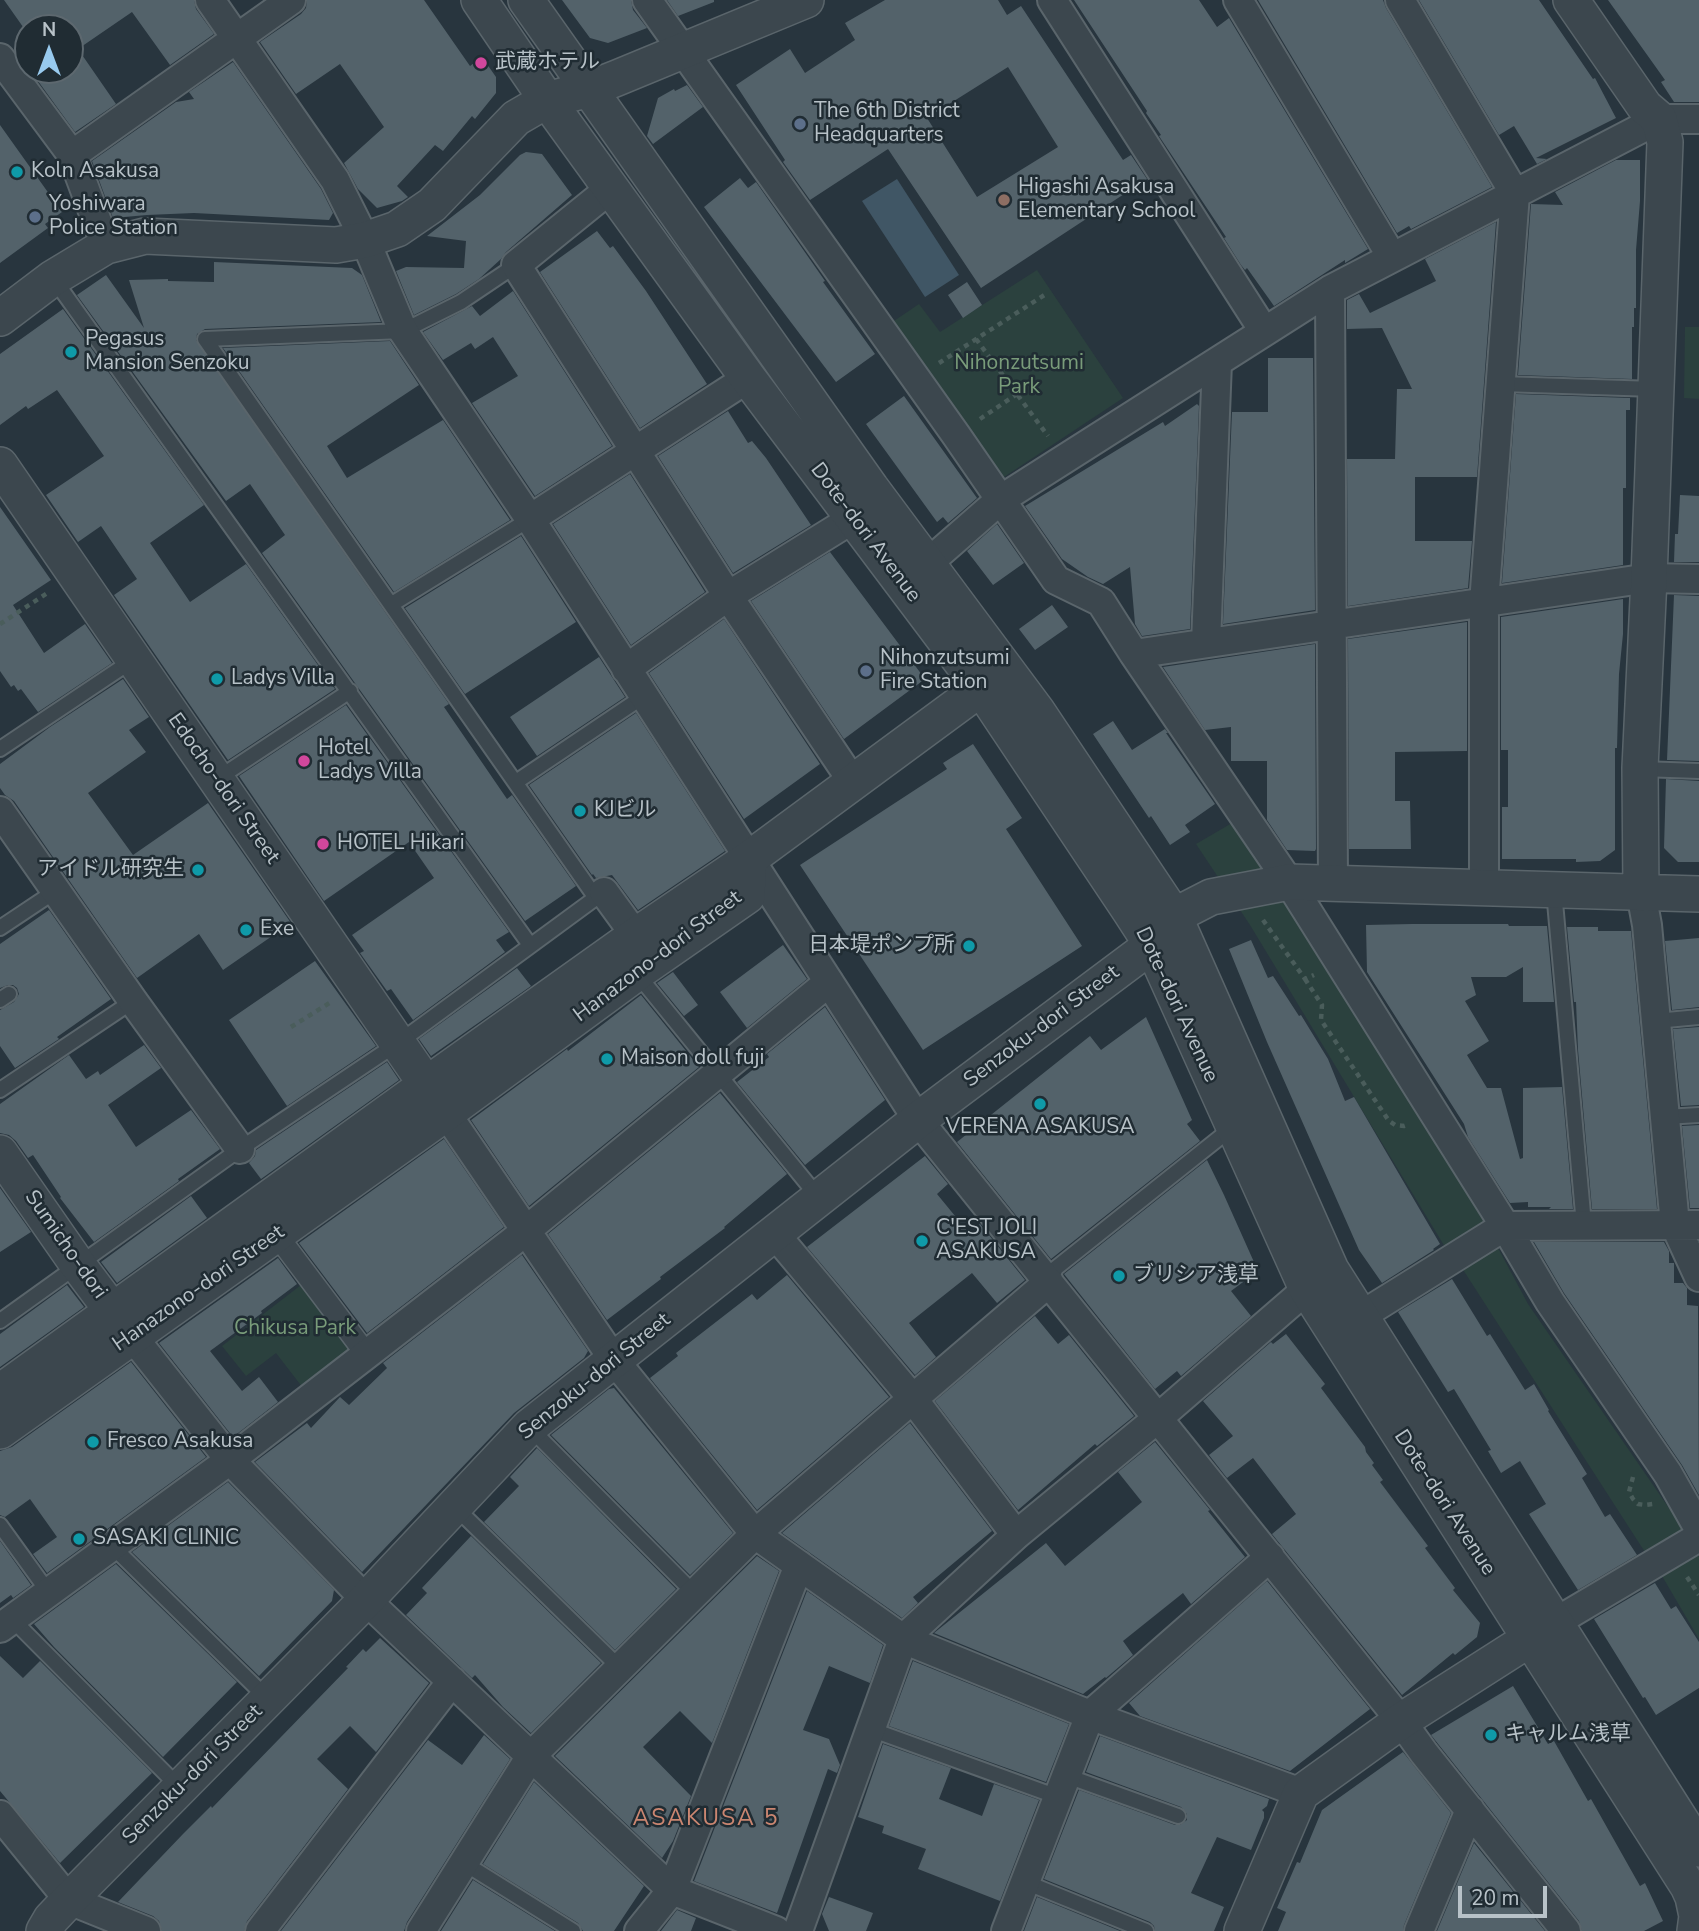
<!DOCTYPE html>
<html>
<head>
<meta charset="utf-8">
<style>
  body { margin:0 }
  #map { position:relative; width:1699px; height:1931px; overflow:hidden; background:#28353e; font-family:"Nunito Sans",sans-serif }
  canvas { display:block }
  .north { position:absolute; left:14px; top:14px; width:70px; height:70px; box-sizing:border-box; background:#202c33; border:2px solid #5d686f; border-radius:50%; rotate:0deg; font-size:19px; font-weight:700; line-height:28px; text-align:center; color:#b8c2c8 }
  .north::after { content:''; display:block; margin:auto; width:24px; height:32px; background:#98caee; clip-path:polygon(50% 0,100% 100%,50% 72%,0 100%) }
  .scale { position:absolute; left:1458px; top:1886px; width:89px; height:32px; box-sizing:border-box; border:4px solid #b8c2c8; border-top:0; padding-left:9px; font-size:21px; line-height:24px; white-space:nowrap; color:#b8c2c8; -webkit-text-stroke:5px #202c33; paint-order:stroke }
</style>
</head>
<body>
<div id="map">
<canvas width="1699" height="1931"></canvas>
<div class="north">N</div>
<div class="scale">20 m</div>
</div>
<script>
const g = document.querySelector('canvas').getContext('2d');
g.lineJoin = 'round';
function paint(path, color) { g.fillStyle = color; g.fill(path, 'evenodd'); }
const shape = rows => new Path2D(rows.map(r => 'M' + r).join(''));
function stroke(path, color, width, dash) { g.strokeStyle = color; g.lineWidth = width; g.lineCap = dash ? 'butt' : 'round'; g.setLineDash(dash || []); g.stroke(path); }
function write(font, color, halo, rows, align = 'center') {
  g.font = font + ' "Nunito Sans","Noto Sans JP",sans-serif'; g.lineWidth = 5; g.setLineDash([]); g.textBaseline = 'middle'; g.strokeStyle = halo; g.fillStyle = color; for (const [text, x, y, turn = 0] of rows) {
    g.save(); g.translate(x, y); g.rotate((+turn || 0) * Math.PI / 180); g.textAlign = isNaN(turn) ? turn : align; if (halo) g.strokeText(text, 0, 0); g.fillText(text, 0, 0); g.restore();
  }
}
paint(shape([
  [1037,270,1123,398,1001,479,891,323,919,304,940,332],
  [1685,327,1699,327,1699,399,1684,398],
  [1232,823,1295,918,1409,1093,1483,1220,1528,1304,1680,1524,1699,1557,1699,1639,1662,1576,1641,1546,1460,1265,1445,1247,1250,925,1196,844],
  [301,1285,352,1350,303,1388,276,1353,246,1376,222,1346]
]), '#2b413e');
paint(shape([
  [897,179,959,275,925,297,862,201]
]), '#405665');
paint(shape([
  [4,0,194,0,196,9,214,34,170,65,132,12,78,49,116,104,75,132,30,70,70,70,70,28,28,28,28,34],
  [307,0,424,0,470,66,482,57,496,77,496,93,475,119,472,116,443,151,435,145,397,186,408,197,402,201,377,208,358,189,344,163,384,127,340,64,296,94,260,42,301,14,306,8],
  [562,0,631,0,633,10,647,28,608,43,590,38],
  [667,0,714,0,714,2,678,16],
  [885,0,998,0,1007,15,1021,6,1123,160,1131,155,1147,179,981,288,888,149,810,200,783,162,785,160,736,85,790,49,805,73,855,40,845,23],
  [1008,67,1058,147,977,197,927,118],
  [1074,0,1199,0,1217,27,1229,18,1368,249,1345,263,1345,260,1274,306,1247,268,1245,270,1241,265,1224,238,1226,237,1159,136,1161,135,1146,113,1147,111],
  [1258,0,1383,0,1386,8,1492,187,1411,229,1409,226,1397,233],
  [1419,0,1539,0,1593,79,1595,78,1616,118,1536,158,1547,159,1537,164,1514,126,1499,135],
  [1608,0,1699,0,1699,102,1674,102,1661,82,1665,80],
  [233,62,321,189,333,213,329,220,194,213,147,215,113,218,92,161,176,102,194,99,189,92],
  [687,85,703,107,653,144,647,136,658,98,674,89,675,91],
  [0,125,62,212,45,224,48,228,0,263],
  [526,152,542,154,572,195,506,252,501,259,479,279,456,294,414,315,396,271,406,267,464,268,466,241,427,236,480,195,520,155],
  [1616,160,1640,160,1640,201,1636,250,1636,308,1634,308,1634,327,1632,327,1632,379,1518,375,1531,204,1563,205,1555,192],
  [740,178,748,188,756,182,825,281,823,282,875,354,836,382,704,207],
  [1496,222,1477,477,1415,477,1415,541,1472,541,1468,588,1348,606,1347,459,1395,459,1397,389,1412,389,1382,328,1347,329,1347,300,1359,294,1370,313,1436,281,1425,259],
  [597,231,610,248,613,246,646,291,707,384,640,428,540,272],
  [214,262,352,268,362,275,381,322,205,329,197,334,196,340,449,704,444,707,507,799,512,795,576,886,525,921,262,553,285,535,250,484,226,501,77,295,106,275,144,328,129,280,168,279,168,281,214,282],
  [967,282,982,305,963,318,948,295],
  [513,291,612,446,535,496,472,403,518,376,493,337,475,349,471,343,443,360,423,332,472,306,480,316],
  [63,309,204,505,150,543,190,602,246,564,335,689,228,760,114,595,137,579,101,526,78,542,46,495,104,456,57,390,28,409,26,406,0,425,0,354],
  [390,341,419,385,327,446,347,478,443,420,510,520,394,592,223,348],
  [1268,358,1313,358,1315,610,1223,624,1232,412,1268,412],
  [1516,394,1630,398,1630,410,1626,410,1626,488,1623,488,1623,565,1502,583],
  [904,396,977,498,948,523,943,517,937,522,866,424],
  [1197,404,1199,406,1190,629,1142,636,1135,624,1130,567,1103,584,1088,577,1062,559,1025,506,1163,422,1165,426],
  [728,411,748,443,752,441,766,458,811,525,733,573,658,456],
  [630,474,705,592,631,645,553,524],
  [1680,495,1699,496,1699,562,1674,562,1675,534,1678,534],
  [0,507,51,580,13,605,44,653,85,624,112,663,38,712,21,689,18,691,14,685,11,687,0,671],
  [997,524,1024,563,993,585,967,551],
  [521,536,576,622,465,694,405,608],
  [830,552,925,679,844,739,751,601],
  [1674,595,1699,596,1699,761,1667,760],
  [1623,599,1623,634,1619,674,1617,748,1615,748,1615,850,1600,861,1576,862,1576,859,1502,859,1502,807,1508,807,1508,750,1501,750,1501,617],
  [1052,605,1068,627,1035,650,1019,629],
  [724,619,820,764,744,819,649,673],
  [1467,622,1467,751,1395,752,1395,801,1410,801,1411,849,1349,849,1348,639],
  [1315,644,1316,849,1315,851,1287,850,1267,820,1267,761,1231,761,1231,727,1205,730,1163,667],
  [599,657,625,697,537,756,510,717],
  [123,679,149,717,129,730,146,752,88,793,133,855,208,803,291,923,223,970,199,934,137,978,14,801,5,795,0,788,0,764,50,727],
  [346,705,509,932,496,940,505,952,413,1020,391,989,387,991,360,953,364,951,352,935,434,878,409,842,324,901,239,776],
  [636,713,725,851,638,910,612,875,596,878,593,874,592,875,529,785],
  [1113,721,1132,750,1165,729,1168,733,1166,733,1215,804,1185,825,1190,832,1170,845,1151,816,1149,818,1093,734],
  [973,744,1022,818,1006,829,1082,946,923,1050,800,865,947,769,943,763],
  [1666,779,1699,781,1699,862,1678,862,1664,848],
  [49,910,111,999,57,1037,59,1039,15,1068,0,1046,0,1010,14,1002,19,994,17,988,13,985,8,985,0,988,0,944],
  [1412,924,1508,924,1509,926,1547,926,1554,1002,1523,1002,1523,967,1506,977,1471,977,1476,995,1465,1001,1489,1041,1467,1055,1487,1088,1501,1088,1520,1159,1523,1158,1523,1088,1562,1087,1573,1209,1549,1209,1551,1207,1528,1207,1528,1202,1510,1203,1468,1137,1464,1124,1367,972,1366,925],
  [1567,927,1598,927,1598,931,1631,931,1657,1209,1592,1209,1578,1050,1576,1002,1574,1002],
  [1699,938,1699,1007,1672,1010,1665,941],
  [1251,940,1268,978,1273,976,1299,1016,1301,1015,1328,1059,1345,1101,1354,1097,1440,1244,1433,1249,1434,1250,1382,1283,1359,1250,1267,1042,1229,949],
  [783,945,807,979,747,1028,720,992],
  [315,961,376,1046,287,1106,229,1020],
  [517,968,531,986,431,1056,419,1039],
  [673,972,698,1005,684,1016,657,983],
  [641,995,699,1067,529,1206,471,1120,567,1049,568,1051],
  [825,1007,885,1100,805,1165,737,1082,769,1057,767,1054],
  [1146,1017,1192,1120,1187,1124,1200,1141,1051,1259,957,1142,1090,1036,1101,1050],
  [1699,1027,1699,1105,1681,1106,1673,1029],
  [144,1045,161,1068,108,1105,136,1147,191,1110,220,1149,178,1179,179,1181,94,1242,60,1198,61,1197,33,1155,28,1158,16,1141,9,1135,0,1133,0,1104,69,1055,86,1079,98,1071,100,1075],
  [387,1062,399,1080,261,1179,249,1163,255,1156,256,1150],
  [720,1093,787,1174,724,1227,725,1228,660,1277,661,1279,607,1320,548,1234],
  [1699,1125,1699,1208,1690,1208,1682,1126],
  [444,1139,504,1227,367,1333,299,1243],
  [925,1156,948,1184,937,1194,969,1233,980,1224,1025,1280,997,1303,972,1273,909,1323,936,1357,915,1375,807,1247],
  [1207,1160,1224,1195,1258,1271,1231,1291,1251,1316,1181,1376,1177,1371,1155,1389,1064,1274],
  [0,1188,31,1232,0,1252],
  [191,1196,207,1218,117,1283,101,1262],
  [1534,1242,1664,1242,1669,1251,1669,1263,1674,1263,1674,1283,1683,1283,1687,1288,1687,1305,1698,1306,1699,1495,1682,1465,1564,1293],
  [522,1255,588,1351,584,1358,514,1413,362,1572,255,1462,307,1423,311,1428,340,1397,349,1405,387,1368,383,1363],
  [278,1258,297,1284,261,1311,262,1313,210,1351,242,1391,259,1377,278,1402,233,1437,159,1343],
  [787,1275,889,1397,757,1510,650,1378,678,1356,676,1353,752,1294,757,1300],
  [1452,1279,1487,1336,1490,1334,1525,1390,1534,1384,1549,1410,1548,1411,1587,1474,1582,1478,1605,1517,1610,1514,1637,1555,1578,1590,1529,1514,1546,1504,1520,1461,1501,1473,1488,1451,1491,1450,1454,1389,1448,1392,1398,1312],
  [67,1285,84,1307,0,1367,0,1334],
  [1035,1316,1058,1344,1069,1335,1134,1416,1097,1446,1095,1444,1018,1510,935,1401],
  [1286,1334,1325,1384,1321,1388,1365,1447,1366,1452,1374,1463,1372,1465,1383,1480,1380,1482,1428,1546,1425,1548,1455,1588,1453,1590,1480,1623,1477,1637,1455,1655,1453,1653,1402,1695,1272,1534,1296,1514,1253,1458,1227,1478,1209,1455,1233,1436,1203,1401,1271,1342,1273,1344],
  [131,1362,206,1457,47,1573,33,1554,57,1537,30,1499,5,1517,0,1515,0,1451,12,1447],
  [614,1388,733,1533,690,1575,551,1435,609,1389],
  [910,1423,992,1531,913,1597,918,1603,902,1618,782,1533],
  [1155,1442,1210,1510,1208,1511,1245,1557,1191,1604,1183,1593,1123,1641,1133,1655,1106,1678,1105,1677,1083,1694,934,1633,1046,1543,1065,1566,1142,1502,1118,1472],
  [537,1448,676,1589,615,1650,484,1522,519,1486,510,1477],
  [228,1482,334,1590,332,1601,259,1676,132,1552],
  [471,1536,601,1663,531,1733,503,1707,475,1675,472,1678,406,1615,427,1593,422,1588],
  [0,1541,31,1585,13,1598,11,1595,0,1603],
  [757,1556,779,1571,712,1743,680,1711,643,1747,691,1796,673,1841,662,1858,555,1756],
  [116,1564,237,1682,163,1757,54,1647,34,1624],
  [1267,1581,1370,1709,1290,1771,1140,1716,1129,1703],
  [1655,1583,1671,1609,1676,1606,1699,1642,1699,1688,1656,1715,1645,1697,1643,1698,1594,1619],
  [807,1591,883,1645,870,1683,829,1666,803,1730,829,1739,840,1765,837,1773,828,1769,777,1913,694,1881],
  [380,1638,429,1683,376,1752,350,1726,317,1759,348,1789,247,1921,244,1931,162,1931,159,1921,153,1916,118,1902,183,1834,211,1806,212,1808,348,1668,346,1667,363,1649,366,1652],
  [0,1656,23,1678,40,1661,152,1773,60,1863,0,1791],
  [913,1661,1069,1724,1046,1782,889,1726],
  [1513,1686,1548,1744,1554,1741,1588,1801,1591,1799,1640,1886,1645,1883,1663,1921,1644,1931,1582,1931,1579,1921,1431,1735],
  [484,1735,510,1759,407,1922,404,1931,281,1931,428,1740,462,1765],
  [1100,1736,1269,1799,1267,1806,1262,1810,1264,1812,1264,1818,1251,1850,1217,1837,1191,1893,1224,1907,1214,1931,1155,1931,1154,1926,1150,1922,1044,1879,1079,1790,1175,1825,1180,1825,1187,1820,1187,1814,1181,1807,1086,1772],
  [883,1744,951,1768,939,1799,982,1816,994,1784,1039,1800,1000,1901,918,1869,926,1849,882,1833,884,1826,858,1817],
  [1403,1752,1451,1813,1404,1925,1403,1931,1278,1931,1286,1912,1277,1908,1297,1862,1300,1863,1322,1810],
  [534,1782,644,1886,614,1931,583,1931,578,1923,483,1864],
  [1474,1843,1545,1931,1437,1931],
  [473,1880,555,1931,441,1931],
  [829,1897,873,1913,866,1931,829,1931,822,1914],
  [1037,1897,1120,1931,1024,1931],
  [677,1910,696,1918,691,1931,661,1931]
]), '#53626a');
const service = shape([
  [516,265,461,302,403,331,205,339,596,898],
  [53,278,530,945],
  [1501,384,1655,389],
  [392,604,530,519],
  [0,749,133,660],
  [1641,769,1699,771],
  [217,779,350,691],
  [516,782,644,696],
  [1554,891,1584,1225],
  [0,928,57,890],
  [637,974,819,1198],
  [0,1000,9,994],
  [1656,1021,1699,1017],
  [0,1090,133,1001],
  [1665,1117,1699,1115],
  [1049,1282,1056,1268,1233,1127],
  [0,1321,240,1149,398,1043,601,894],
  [529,1427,695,1594],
  [454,1506,620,1668],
  [0,1525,49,1593],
  [112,1546,268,1699],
  [12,1619,180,1788],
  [870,1729,1058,1797],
  [1067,1776,1178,1816],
  [464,1863,573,1931],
  [1025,1882,1146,1931]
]);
const pedestrian = shape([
  [276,1234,367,1355]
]);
const minor = shape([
  [210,0,335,180,365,240,403,331,530,519,918,1120,1401,1721,1424,1753,1566,1931],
  [647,0,956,435,1056,580,1101,602,1134,654,1289,882,1505,1226,1550,1302,1668,1474,1699,1529],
  [1052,0,1264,331],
  [1238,0,1392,257],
  [1400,0,1515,194,1484,603,1484,889],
  [0,58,72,155,106,246],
  [72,155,291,0],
  [611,188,516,265,728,596,853,782],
  [1330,290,1333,883],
  [530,519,748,378],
  [928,563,1000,500,1330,290,1659,119,1699,119],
  [1206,643,1217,362],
  [1134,654,1649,578,1699,579],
  [626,669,728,596,854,518],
  [0,811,133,1001,240,1149],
  [604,892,636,936],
  [1641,893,1647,925,1675,1225,1699,1277],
  [446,1113,614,1360,755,1534,903,1639,1090,1715,1301,1793],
  [774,1233,913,1399,1016,1535],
  [1359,1317,1505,1226,1699,1225],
  [132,1336,230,1460,366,1600,672,1890,776,1931],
  [0,1628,230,1460,512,1242,829,982],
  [1539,1632,1699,1537],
  [0,1815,69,1900,146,1931],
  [260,1931,452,1681],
  [421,1931,531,1756,755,1534,1049,1282],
  [639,1931,672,1890,799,1565],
  [798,1931,903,1639,1016,1535,1158,1418,1307,1289],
  [1006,1931,1090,1715,1270,1557],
  [1419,1931,1470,1810]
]);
const tertiary = shape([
  [479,0,547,100,748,378,981,688,1130,911,1152,945,1307,1289,1688,1886,1693,1897,1697,1916,1695,1931],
  [526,0,871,488,1037,711,1174,916,1331,1270,1699,1849],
  [1571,0,1645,107,1659,119,1665,142,1649,578,1640,768,1641,893],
  [0,318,53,278,106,246,145,236,336,245,365,240,397,229,432,205,516,118,547,100,589,89,617,78,806,0],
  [0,465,439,1103],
  [0,1153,78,1265,126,1329],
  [0,1392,426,1085,628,941,749,859,981,688],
  [0,1431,435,1121,645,967,747,896,749,859],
  [44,1931,51,1919,69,1900,366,1600,529,1427,918,1120,1152,945,1174,916,1211,897,1289,882,1699,894],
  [1242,1931,1301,1793,1401,1721,1531,1638]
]);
stroke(service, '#5a656b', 18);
stroke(pedestrian, '#5a656b', 24);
stroke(minor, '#5a656b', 32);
stroke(tertiary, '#5a656b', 38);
stroke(shape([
  [976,339,1048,436],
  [939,363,1046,294],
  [980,419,1017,394],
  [0,624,49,592],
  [1263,920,1305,979,1314,975],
  [1305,979,1322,1005,1321,1020,1389,1121,1395,1125,1404,1126,1407,1125],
  [291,1027,331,1002],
  [1633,1477,1629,1492,1633,1499,1638,1504,1645,1505,1653,1504],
  [1687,1577,1699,1595]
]), '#4a5d5b', 4.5, [5, 5]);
stroke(service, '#3c474e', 14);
stroke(pedestrian, '#3c474e', 21);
stroke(minor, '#3c474e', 28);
stroke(tertiary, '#3c474e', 35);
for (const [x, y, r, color] of [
  [481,63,7,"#d1479c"],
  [800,124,7,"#5c6f8a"],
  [17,172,7,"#0f9aa8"],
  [1004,200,7,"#8d6e63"],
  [35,217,7,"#5c6f8a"],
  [71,352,7,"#0f9aa8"],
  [866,671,7,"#5c6f8a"],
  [217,679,7,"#0f9aa8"],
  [304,761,7,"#d1479c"],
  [580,811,7,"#0f9aa8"],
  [323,844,7,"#d1479c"],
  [198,870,7,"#0f9aa8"],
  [246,930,7,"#0f9aa8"],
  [969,946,7,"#0f9aa8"],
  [607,1059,7,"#0f9aa8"],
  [1040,1104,7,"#0f9aa8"],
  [922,1241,7,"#0f9aa8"],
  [1119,1276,7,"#0f9aa8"],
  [93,1442,7,"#0f9aa8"],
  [79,1539,7,"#0f9aa8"],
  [1491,1735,7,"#0f9aa8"]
]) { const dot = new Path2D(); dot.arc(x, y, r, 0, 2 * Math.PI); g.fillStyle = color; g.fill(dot); stroke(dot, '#202c33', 2.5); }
write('21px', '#b8c2c8', '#202c33', [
  ["武蔵ホテル",495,63],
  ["The 6th District",814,112],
  ["Headquarters",814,136],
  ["Koln Asakusa",31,172],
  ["Higashi Asakusa",1018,188],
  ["Elementary School",1018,212],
  ["Yoshiwara",49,205],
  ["Police Station",49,229],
  ["Pegasus",85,340],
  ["Mansion Senzoku",85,364],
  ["Nihonzutsumi",880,659],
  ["Fire Station",880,683],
  ["Ladys Villa",231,679],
  ["Hotel",318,749],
  ["Ladys Villa",318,773],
  ["KJビル",594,811],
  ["HOTEL Hikari",337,844],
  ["アイドル研究生",184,870,"right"],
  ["Exe",260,930],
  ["日本堤ポンプ所",955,946,"right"],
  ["Maison doll fuji",621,1059],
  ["VERENA ASAKUSA",1040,1128,"center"],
  ["C'EST JOLI",936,1229],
  ["ASAKUSA",936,1253],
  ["ブリシア浅草",1133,1276],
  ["Fresco Asakusa",107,1442],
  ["SASAKI CLINIC",93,1539],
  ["キャルム浅草",1505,1735]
], 'left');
write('21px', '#799c7a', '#202c33', [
  ["Nihonzutsumi",1019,364],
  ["Park",1019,388],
  ["Chikusa Park",295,1329]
]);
write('21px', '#b8c2c8', '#202c33', [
  ["Dote-dori Avenue",865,533,53],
  ["Edocho-dori Street",223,789,55],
  ["Hanazono-dori Street",658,957,-37],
  ["Dote-dori Avenue",1176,1005,65],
  ["Senzoku-dori Street",1042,1027,-37],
  ["Sumicho-dori",65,1245,55],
  ["Hanazono-dori Street",199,1289,-35],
  ["Senzoku-dori Street",595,1377,-39],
  ["Dote-dori Avenue",1444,1503,57],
  ["Senzoku-dori Street",193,1775,-45]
]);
g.letterSpacing = '2px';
write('23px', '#cb8671', '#202c33', [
  ["ASAKUSA 5",706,1819]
]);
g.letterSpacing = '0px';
</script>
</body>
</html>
